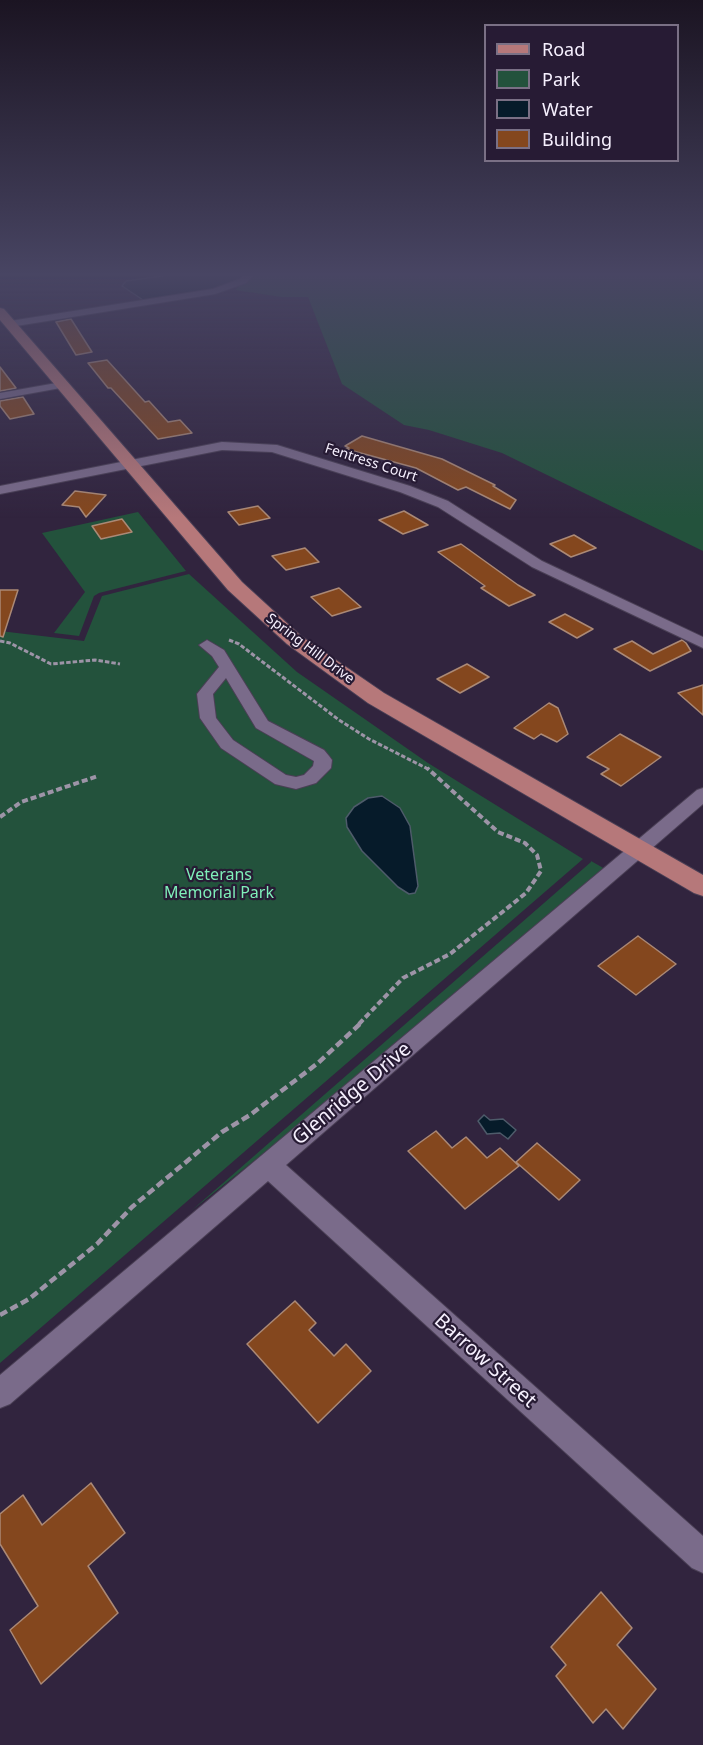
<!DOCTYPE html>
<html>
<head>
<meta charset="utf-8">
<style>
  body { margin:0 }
  #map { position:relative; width:703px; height:1745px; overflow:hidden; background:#31243e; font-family:"Noto Sans",sans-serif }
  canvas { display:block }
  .legend { position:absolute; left:484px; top:24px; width:195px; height:138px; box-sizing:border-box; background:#271b34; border:2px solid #7a7085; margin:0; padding:8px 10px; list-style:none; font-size:18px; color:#f6f0fe }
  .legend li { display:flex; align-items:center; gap:12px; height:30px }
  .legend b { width:30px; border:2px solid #7a7085 }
</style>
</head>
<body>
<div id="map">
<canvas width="703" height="1745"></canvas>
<ul class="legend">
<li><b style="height:8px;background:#b6787a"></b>Road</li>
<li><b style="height:16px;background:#23523c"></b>Park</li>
<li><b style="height:16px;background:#061b2a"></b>Water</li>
<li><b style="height:16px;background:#84471e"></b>Building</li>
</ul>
</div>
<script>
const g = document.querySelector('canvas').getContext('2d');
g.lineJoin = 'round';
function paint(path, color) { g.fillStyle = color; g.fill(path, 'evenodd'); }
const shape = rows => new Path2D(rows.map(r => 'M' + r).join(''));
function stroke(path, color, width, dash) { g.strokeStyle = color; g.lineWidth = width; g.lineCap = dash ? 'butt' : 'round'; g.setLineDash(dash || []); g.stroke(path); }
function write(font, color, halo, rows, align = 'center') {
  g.font = font + ' "Noto Sans",sans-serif'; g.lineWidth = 4.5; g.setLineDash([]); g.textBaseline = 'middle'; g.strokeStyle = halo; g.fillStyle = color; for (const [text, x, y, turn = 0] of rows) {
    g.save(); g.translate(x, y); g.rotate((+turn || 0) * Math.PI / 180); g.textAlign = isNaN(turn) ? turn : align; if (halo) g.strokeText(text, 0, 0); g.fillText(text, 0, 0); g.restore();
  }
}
paint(shape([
  [250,274,703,274,703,551,502,453,429,430,404,425,342,384,308,297,281,297,235,290],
  [138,512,186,571,99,593,94,596,79,636,54,633,85,592,42,533],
  [189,574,297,672,428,763,583,859,0,1363,0,631,84,641,102,596],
  [591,861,614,874,191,1211,591,862]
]), '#23523c');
const water = shape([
  [176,274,250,274,239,286,146,302,122,286,126,281,176,274],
  [382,796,400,808,410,826,418,886,415,893,409,894,398,887,362,851,347,827,346,818,354,807,368,798,382,796],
  [484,1115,490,1120,503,1119,516,1130,508,1139,500,1133,487,1134,478,1121,484,1115]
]);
paint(water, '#061b2a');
stroke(water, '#4e5b6a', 1.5);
const building = shape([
  [71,319,92,352,76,355,56,322,71,319],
  [107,360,145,402,149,401,168,422,180,420,192,433,158,439,111,388,108,388,88,363,107,360],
  [0,367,16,388,0,391,0,367],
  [23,397,34,414,10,419,0,406,0,401,23,397],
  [362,436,442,459,495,485,493,486,516,500,510,509,466,487,458,490,416,468,346,449,349,448,345,446,362,436],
  [75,491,106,495,86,517,79,507,62,505,75,491],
  [258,506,270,518,239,525,228,512,258,506],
  [404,511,428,525,403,534,379,520,404,511],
  [122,519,132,532,101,539,92,526,122,519],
  [574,535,596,548,571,557,550,544,574,535],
  [461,544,518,585,535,595,509,606,481,588,485,586,438,552,461,544],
  [305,548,319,562,286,570,272,556,305,548],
  [339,588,361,607,332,616,311,597,339,588],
  [0,590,18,590,3,637,0,636,0,590],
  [565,614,593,629,577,638,549,622,565,614],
  [682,640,686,643,691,651,650,671,614,649,632,641,653,654,682,640],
  [467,664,489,677,460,693,437,679,467,664],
  [703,685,703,715,678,693,703,685],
  [549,703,558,708,568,734,557,742,541,734,534,739,514,728,549,703],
  [620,734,661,757,621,786,601,774,609,769,587,757,620,734],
  [638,936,676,964,636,995,598,966,638,936],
  [436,1131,452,1148,466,1137,487,1158,500,1148,519,1166,465,1209,408,1151,436,1131],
  [537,1143,580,1180,559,1200,516,1162,537,1143],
  [295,1301,316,1323,309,1330,334,1356,346,1344,371,1371,318,1423,247,1344,295,1301],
  [91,1483,125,1533,88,1566,118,1613,41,1684,10,1630,38,1606,0,1544,0,1514,23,1495,42,1525,91,1483],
  [601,1592,632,1628,617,1645,656,1689,623,1729,606,1709,593,1723,556,1676,566,1665,551,1647,601,1592]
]);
paint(building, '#84471e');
stroke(building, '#ab8976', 1.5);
const minor = shape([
  [246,274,255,274,246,283,215,294,10,327,5,324,10,321,213,289,240,279,246,274],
  [62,382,67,385,66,387,0,399,0,393,62,382],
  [222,442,277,445,410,486,448,501,542,561,703,637,703,648,532,567,438,507,400,492,272,452,222,450,0,494,0,486,222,442],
  [207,640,224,650,268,721,324,750,329,756,332,760,331,768,316,783,296,789,275,784,221,748,200,718,197,694,219,667,212,656,199,645,207,640],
  [226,678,256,728,314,761,313,766,304,775,296,777,286,775,233,740,216,718,213,694,226,678],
  [703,788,703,804,286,1165,703,1536,703,1573,692,1568,268,1181,10,1404,0,1408,0,1375,697,790,703,788]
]);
const major = shape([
  [0,308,4,309,242,582,301,636,384,693,703,875,703,896,694,893,368,703,287,644,228,590,0,320,0,308]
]);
stroke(minor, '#4a3f55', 2);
stroke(major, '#4a3f55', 2);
stroke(shape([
  [229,640,239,644,339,720,369,739,428,769],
  [0,641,10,643,51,664,95,660,120,664]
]), '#9d94a7', 3, [4.5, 2]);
stroke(shape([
  [0,817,21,802,98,776],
  [359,1024,403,978,450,954,526,893,541,871,537,855,525,843,498,832,427,768]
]), '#9d94a7', 4, [6, 3]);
stroke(shape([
  [0,1315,29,1299,97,1244,132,1207,222,1132,250,1115,318,1063,361,1023]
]), '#9d94a7', 4.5, [8, 4]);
paint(minor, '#7a6b8a');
paint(major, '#b6787a');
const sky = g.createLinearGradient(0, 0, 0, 518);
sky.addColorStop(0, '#1b1422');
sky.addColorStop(0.53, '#484563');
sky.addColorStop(1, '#48456300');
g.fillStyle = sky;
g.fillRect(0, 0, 703, 518);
write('14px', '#f6f0fe', '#271b34', [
  ["Fentress Court",371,463,18],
  ["Spring Hill Drive",310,649,37]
]);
write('16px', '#7fefb9', '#271b34', [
  ["Veterans",219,875],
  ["Memorial Park",219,893]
]);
write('20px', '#f6f0fe', '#271b34', [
  ["Glenridge Drive",352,1094,-40],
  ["Barrow Street",485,1361,42]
]);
</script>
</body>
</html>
